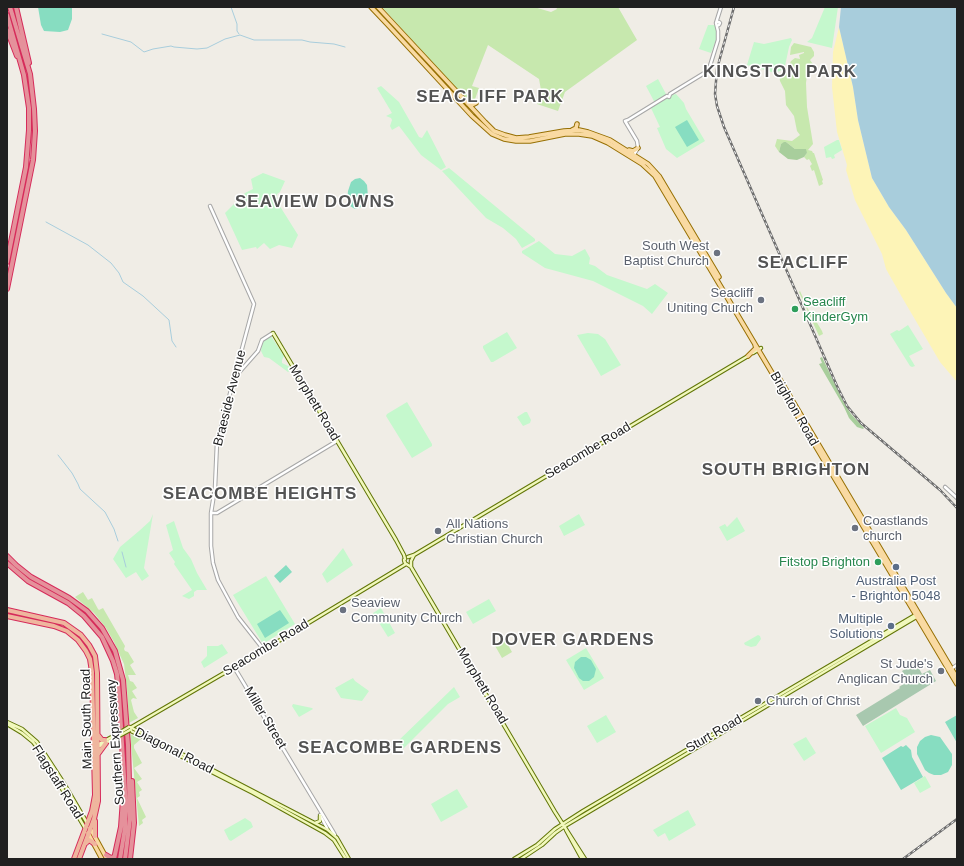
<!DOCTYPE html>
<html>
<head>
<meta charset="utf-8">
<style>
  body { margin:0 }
  #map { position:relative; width:964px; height:866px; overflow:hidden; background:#f0ede6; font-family:Arial,sans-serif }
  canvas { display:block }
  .frame { position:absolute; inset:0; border:8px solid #202020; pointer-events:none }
</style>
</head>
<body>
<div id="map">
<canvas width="964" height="866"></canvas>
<div class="frame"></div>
</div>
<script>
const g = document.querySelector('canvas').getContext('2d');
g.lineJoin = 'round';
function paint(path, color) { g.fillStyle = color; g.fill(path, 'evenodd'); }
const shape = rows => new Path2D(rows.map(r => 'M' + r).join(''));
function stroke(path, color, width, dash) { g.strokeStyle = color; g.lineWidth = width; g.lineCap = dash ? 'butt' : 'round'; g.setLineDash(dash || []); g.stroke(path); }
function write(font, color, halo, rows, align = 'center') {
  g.font = font + ' Arial,sans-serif'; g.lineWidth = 3; g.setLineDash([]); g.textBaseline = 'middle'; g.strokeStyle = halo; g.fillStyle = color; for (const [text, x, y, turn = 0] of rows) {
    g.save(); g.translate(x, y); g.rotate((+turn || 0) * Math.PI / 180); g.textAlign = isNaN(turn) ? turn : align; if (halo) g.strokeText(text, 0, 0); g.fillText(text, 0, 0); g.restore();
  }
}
paint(shape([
  [382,7,534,7,551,12,557,9,556,7,618,7,637,40,565,92,558,111,537,104,541,90,539,79,488,45,472,86,479,88,474,102,472,103,468,102],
  [794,43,811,47,814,52,814,56,810,60,815,67,808,67,806,83,807,107,813,144,808,150,812,151,813,153,814,153,823,180,822,181,823,184,819,186,814,170,812,171,810,166,812,164,809,159,807,160,804,157,807,153,802,149,795,149,786,142,781,144,779,152,775,146,777,139,792,141,800,135,797,131,794,116,786,105,785,91,780,81,779,75,788,68,791,61,795,58,800,59,799,55,804,53,804,52,790,55,791,47],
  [800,291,809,311,810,311,822,331,823,334,819,336,799,292],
  [83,592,88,600,92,598,98,609,99,610,103,608,125,646,124,649,125,651,128,652,134,662,130,665,136,675,128,675,130,681,133,682,137,688,132,691,137,699,133,698,131,700,134,712,138,718,129,723,127,689,124,664,114,642,106,628,94,613,75,597],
  [504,638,512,652,502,658,494,644],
  [130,734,141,739,134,745,134,748,142,763,134,768,142,779,137,782,142,790,139,792,140,796,137,798,146,817,142,820,143,823,139,826]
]), '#c7e8ae');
paint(shape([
  [784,142,786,142,795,149,806,149,807,153,804,157,797,160,788,159,779,152,781,144],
  [822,357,844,403,851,414,864,428,863,429,857,427,849,418,844,407,819,364,822,363,820,358]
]), '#a8ce9c');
paint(shape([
  [839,27,853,87,858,120,872,178,889,207,906,230,946,293,957,308,957,382,940,362,903,299,886,269,882,254,855,200,846,170,847,165,837,132,832,87,833,52]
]), '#fdf4b7');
paint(shape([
  [916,663,922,674,930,670,936,681,863,726,856,715,900,688,899,687,908,681,902,671]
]), '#a8c8af');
paint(shape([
  [825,7,838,7,832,48,807,42,812,38],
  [708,25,714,25,716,26,716,40,711,53,699,49],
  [791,38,792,40,789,47,785,66,782,70,775,73,747,65,754,42,764,44],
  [658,79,666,94,666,96,655,103,646,86],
  [381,86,399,102,419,137,422,138,427,130,446,167,441,170,421,155,399,126,392,130,390,126,392,120,391,118,386,116,392,113,377,88],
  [676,94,684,103,686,109,705,141,677,158,666,149,657,128,660,127,659,125,651,108,672,95],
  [837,140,839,140,842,150,834,155,835,158,832,159,831,157,826,158,824,147],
  [449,168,535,239,535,241,522,248,516,239,503,228,486,218,442,171],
  [263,173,285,181,280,192,277,194,276,197,278,198,276,200,298,235,292,248,279,245,270,249,264,243,257,249,256,247,242,250,225,213,245,193,253,189,251,179],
  [539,241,555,254,572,256,585,249,590,258,589,264,595,266,607,275,647,289,655,284,668,293,652,314,643,306,593,281,545,268,522,253,522,251],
  [908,325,923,349,909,356,915,366,912,367,910,366,890,334,897,330,899,331],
  [507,332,517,348,493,362,491,362,483,348,483,346],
  [588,333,598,334,605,339,621,365,601,376,577,335],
  [271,336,284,356,282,360,282,363,290,367,292,369,288,372,269,358,264,357,261,351,262,342],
  [407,402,432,444,432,446,412,458,386,416,387,414],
  [525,412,527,412,531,420,530,423,523,426,517,417],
  [153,514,144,568,149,576,142,581,136,572,126,578,113,559,120,547,139,531,150,521],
  [579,514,585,525,564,536,559,526],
  [737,517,745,531,727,541,719,527,725,524,727,527],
  [174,521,183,548,191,559,197,573,207,590,197,590,194,592,194,596,189,599,182,596,192,590,174,564,175,562,169,553,173,550,166,525],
  [343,548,353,565,327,583,322,574],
  [266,576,295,624,263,644,233,595],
  [489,599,496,611,473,624,466,612],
  [381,608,395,633,388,637,373,613],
  [758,635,760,636,761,639,756,646,751,647,745,645,744,643],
  [222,644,228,653,204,668,201,662,207,656,207,646,218,646],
  [586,648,604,678,584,690,566,660],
  [353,678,355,681,369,691,362,701,341,698,335,688],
  [454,687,460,697,448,704,402,750,397,742],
  [293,704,312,708,313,709,299,717,292,706],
  [896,708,900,715,907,718,915,732,881,753,865,726],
  [606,715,616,732,597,743,587,726],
  [806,737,816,753,804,761,793,744],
  [925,776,931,787,920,793,914,783],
  [457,789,468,807,441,822,431,804],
  [688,810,696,825,669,841,665,833,658,837,653,830],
  [245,818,251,822,253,827,231,841,229,840,224,830]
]), '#c5f8cd');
paint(shape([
  [38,7,72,7,72,19,68,30,60,32,44,31,41,25],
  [687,120,699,140,687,147,675,127],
  [360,178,364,181,367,185,368,197,365,203,361,207,355,209,350,206,347,201,348,191,351,182,355,179],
  [286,565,292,572,280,583,274,576],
  [280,610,289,623,265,638,257,624],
  [581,657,586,657,591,660,596,669,594,677,589,681,583,681,579,678,574,668,575,662],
  [957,715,957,743,945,722],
  [931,735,940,737,952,754,952,765,948,772,941,775,934,775,929,773,925,770,917,754,917,747,920,741,925,737],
  [906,745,911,750,912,757,923,777,901,790,882,758,901,746,903,747]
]), '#87ddc1');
paint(shape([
  [841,7,957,7,957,308,946,293,906,230,889,207,872,178,858,120,853,87,839,27]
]), '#a8cddc');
stroke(shape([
  [231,7,237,24,237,31,239,34],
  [102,34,131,42,144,52,153,49,171,46,174,47,197,49,207,48,225,39,240,35,254,40,302,40,310,42,334,44,345,47],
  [46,222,88,245,111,263,119,273,123,282,143,296,169,320,172,341,176,347],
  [58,455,72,473,78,484,80,489,105,512,114,529,118,541],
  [122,552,126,567]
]), '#a8cddc', 1);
const tertiary = shape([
  [717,22,719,22,720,23,719,25,717,26],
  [625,121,628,120,667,96,669,97,670,94,706,72,709,69,718,40,718,31,716,23,721,7],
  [625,121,637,141,638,148,633,156],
  [210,206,254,304,217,442,215,488,211,513,211,546,213,563,218,580,238,617,264,650],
  [235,377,258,351,262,340,273,333],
  [945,487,957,498],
  [211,513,217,513,337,441],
  [234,667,335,835],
  [951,669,957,665],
  [320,815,328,830]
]);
const secondary = shape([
  [273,333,396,540,404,555,405,559],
  [753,353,761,348],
  [408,557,414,555,748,356],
  [404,560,405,563,411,567,555,812,585,859],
  [411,567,411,561,414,555],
  [7,722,22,729,37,742,63,782,87,823],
  [7,724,22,733,33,742,40,751,85,828],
  [130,727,328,830,337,838,349,859],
  [130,728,131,731,253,793,325,833,334,840,346,859],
  [130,730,130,728,267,648,406,564],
  [97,745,119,733],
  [98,747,119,736],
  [315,823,320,821,320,816],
  [566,830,582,859],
  [514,859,537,845,555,829,583,811,917,614],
  [521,859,542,845,555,833,565,826,918,616]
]);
const primary = shape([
  [371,7,389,26,472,116,492,134,504,139,516,141,530,141,565,134,579,134,592,136,608,143,642,164,655,176,957,684],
  [378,7,485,122,494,131,505,135,516,138,529,137,564,131,579,130,588,132,610,140,648,164,659,176,719,277],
  [468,104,472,105,476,103],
  [572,130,576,128,577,124],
  [629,150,633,151,638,148],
  [748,356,756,348,755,345],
  [779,378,957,678],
  [90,828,107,859],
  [88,833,102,859]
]);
const trunk = shape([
  [7,610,64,623,81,635,89,645,95,656,97,673,98,801,94,819,79,859],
  [7,616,54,626,67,631,78,640,86,651,90,659,92,672,95,795,92,811,74,859],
  [98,735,102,740,105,740],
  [98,754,106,743],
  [95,821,95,836],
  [86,843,89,840,95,844]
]);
const motorway = shape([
  [16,7,29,63],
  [7,15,24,75,29,108,29,130,26,167,7,262],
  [7,30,17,56],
  [7,289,33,160,35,131,34,109,30,74,10,7],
  [7,556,16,565,31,577,69,598,87,611,102,628,115,651,123,680,128,745,130,819,125,859],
  [7,563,28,581,68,603,84,616,102,637,113,661,117,674,119,695,126,808,125,828,120,859],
  [106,855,111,858,114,857],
  [114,859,121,827,123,799],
  [130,859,134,823,132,781]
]);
stroke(tertiary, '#a7a7a7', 4.5);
stroke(secondary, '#627608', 4.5);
stroke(primary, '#977004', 5.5);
stroke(trunk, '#d62b5a', 6);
stroke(motorway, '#d62b5a', 6);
stroke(tertiary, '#fff', 2.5);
stroke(secondary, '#f1f8bc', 2.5);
stroke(primary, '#f9daa2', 3.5);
stroke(trunk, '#efb69e', 4);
stroke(motorway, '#e5919b', 4);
const rail = shape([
  [734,7,717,69,715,94,717,106,724,127,837,386,847,406,861,423,940,490,957,508],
  [903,859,957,819]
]);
stroke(rail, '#6e6e6e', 2.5);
stroke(rail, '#fff', 1, [3]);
const secondaryBridge = shape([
  [119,733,129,727],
  [119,736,130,730]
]);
stroke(secondaryBridge, '#627608', 4.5, []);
stroke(secondaryBridge, '#f1f8bc', 2.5);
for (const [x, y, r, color] of [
  [717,253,4,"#6b7280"],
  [761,300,4,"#6b7280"],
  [795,309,4,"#2e9e5b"],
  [855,528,4,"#6b7280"],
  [438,531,4,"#6b7280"],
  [878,562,4,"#2e9e5b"],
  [896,567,4,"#5c6f8a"],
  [343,610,4,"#6b7280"],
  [891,626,4,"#5c6f8a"],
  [941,671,4,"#6b7280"],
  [758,701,4,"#6b7280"]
]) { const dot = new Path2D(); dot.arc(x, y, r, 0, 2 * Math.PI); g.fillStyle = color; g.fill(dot); stroke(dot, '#fff', 1.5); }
write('13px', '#5b616d', '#fff', [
  ["South West",709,246,"right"],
  ["Baptist Church",709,261,"right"],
  ["Seacliff",753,293,"right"],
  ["Uniting Church",753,308,"right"],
  ["Coastlands",863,521],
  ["church",863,536],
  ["All Nations",446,524],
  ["Christian Church",446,539],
  ["Seaview",351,603],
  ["Community Church",351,618],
  ["St Jude's",933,664,"right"],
  ["Anglican Church",933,679,"right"],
  ["Church of Christ",766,701]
], 'left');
write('13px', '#27864d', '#fff', [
  ["Seacliff",803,302],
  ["KinderGym",803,317],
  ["Fitstop Brighton",870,562,"right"]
], 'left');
write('13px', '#202020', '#fff', [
  ["Braeside Avenue",230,398,-76],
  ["Morphett Road",314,403,59],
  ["Brighton Road",794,409,60],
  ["Seacombe Road",588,451,-31],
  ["Seacombe Road",266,648,-31],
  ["Morphett Road",482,686,59],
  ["Miller Street",265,718,59],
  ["Main South Road",87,719,-91],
  ["Sturt Road",714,734,-30],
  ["Southern Expressway",116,742,-94],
  ["Diagonal Road",174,751,27],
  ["Flagstaff Road",57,782,58]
]);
write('13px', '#4e5e75', '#fff', [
  ["Australia Post",896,581],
  ["- Brighton 5048",896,596],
  ["Multiple",883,619,"right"],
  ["Solutions",883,634,"right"]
]);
g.letterSpacing = '1px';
write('bold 17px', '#535353', '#fff', [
  ["KINGSTON PARK",780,72],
  ["SEACLIFF PARK",490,97],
  ["SEAVIEW DOWNS",315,202],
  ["SEACLIFF",803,263],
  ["SOUTH BRIGHTON",786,470],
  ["SEACOMBE HEIGHTS",260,494],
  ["DOVER GARDENS",573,640],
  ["SEACOMBE GARDENS",400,748]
]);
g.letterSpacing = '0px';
</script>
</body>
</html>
